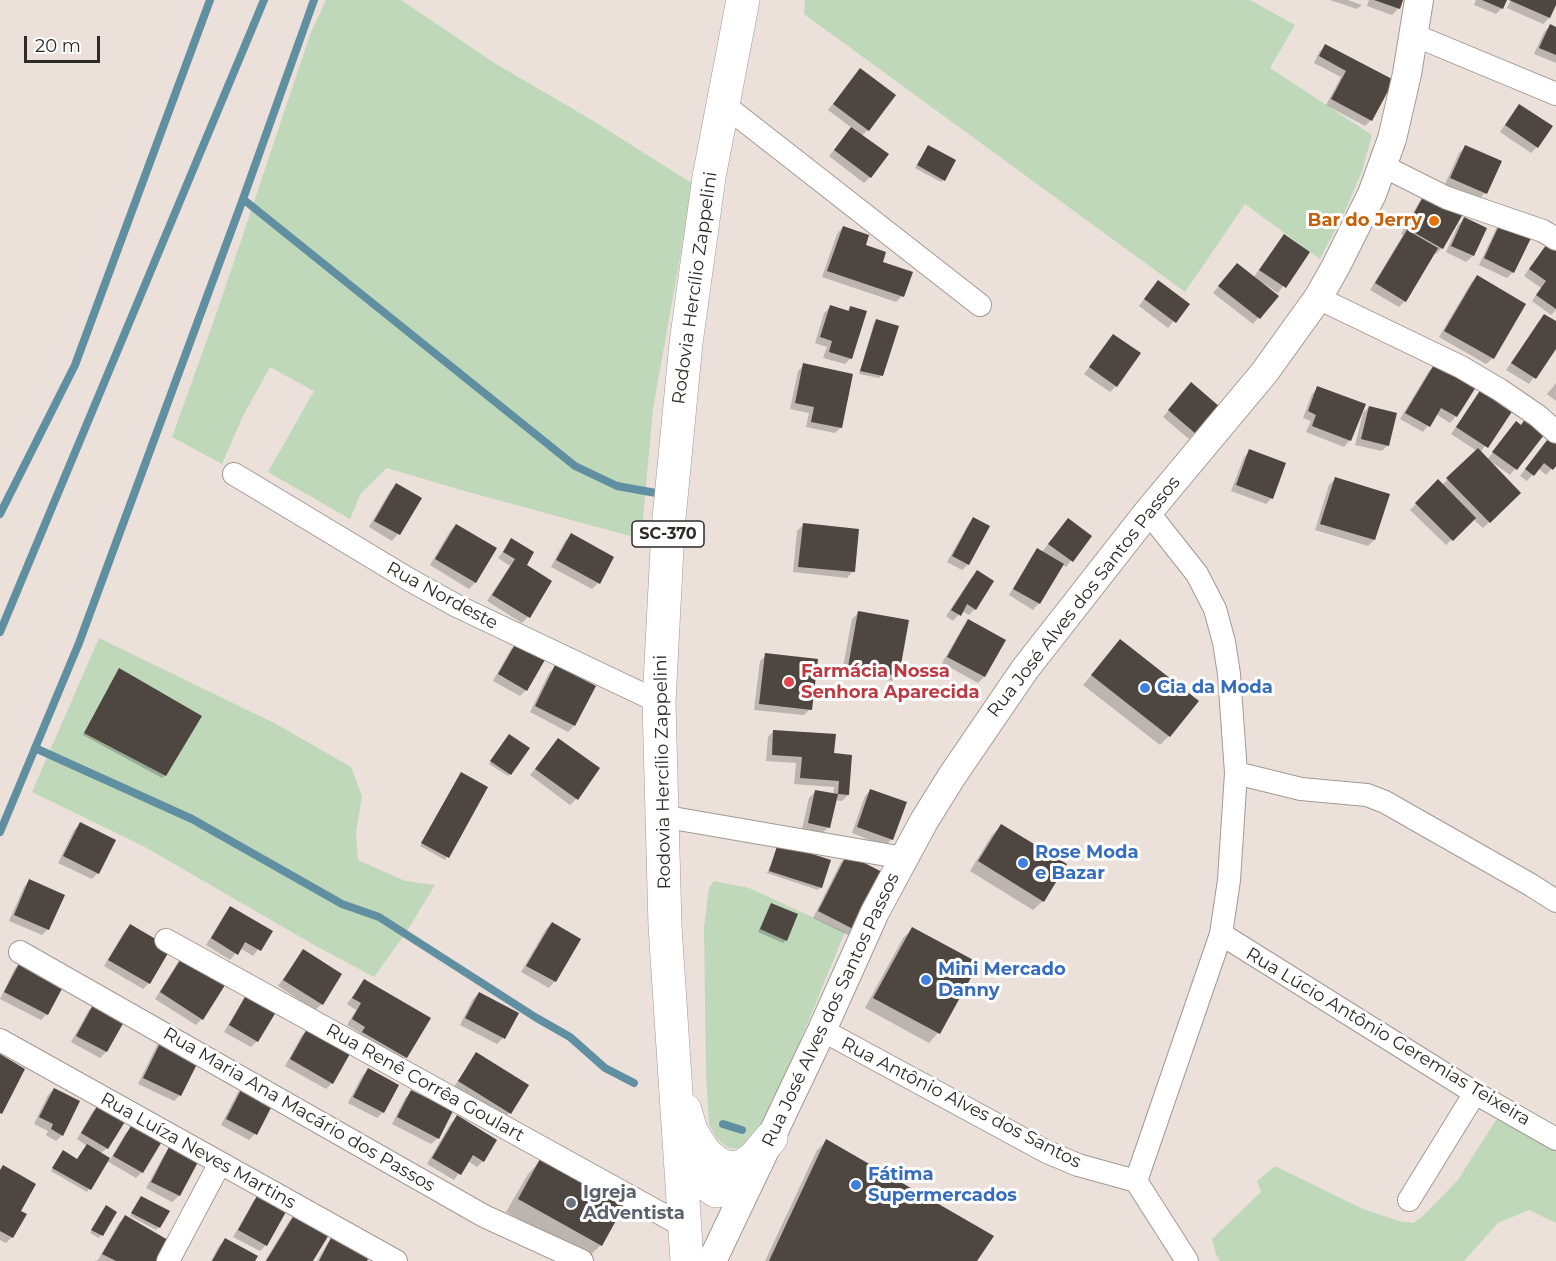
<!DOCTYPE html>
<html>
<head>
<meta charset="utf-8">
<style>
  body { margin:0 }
  #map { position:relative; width:1556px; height:1261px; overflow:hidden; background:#ebe1da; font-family:Montserrat,sans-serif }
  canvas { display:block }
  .scale { position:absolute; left:24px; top:36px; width:76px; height:27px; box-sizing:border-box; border:3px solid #2e2a28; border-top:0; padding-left:8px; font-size:18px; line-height:21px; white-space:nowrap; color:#2e2a28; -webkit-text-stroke:4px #fff; paint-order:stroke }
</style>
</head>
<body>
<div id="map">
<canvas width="1556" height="1261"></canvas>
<div class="scale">20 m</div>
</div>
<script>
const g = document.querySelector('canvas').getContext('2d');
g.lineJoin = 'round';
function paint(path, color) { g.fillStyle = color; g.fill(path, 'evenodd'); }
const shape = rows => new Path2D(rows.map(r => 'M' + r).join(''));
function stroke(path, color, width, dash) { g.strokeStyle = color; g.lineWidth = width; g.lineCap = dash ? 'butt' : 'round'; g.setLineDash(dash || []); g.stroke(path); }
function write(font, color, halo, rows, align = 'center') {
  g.font = font + ' Montserrat,sans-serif'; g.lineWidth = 6; g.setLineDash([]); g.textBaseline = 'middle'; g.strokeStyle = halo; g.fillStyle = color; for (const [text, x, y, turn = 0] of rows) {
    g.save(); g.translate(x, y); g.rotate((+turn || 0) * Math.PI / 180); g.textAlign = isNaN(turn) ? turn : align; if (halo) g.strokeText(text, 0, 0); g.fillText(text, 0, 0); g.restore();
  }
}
paint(shape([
  [326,0,401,0,496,64,592,120,693,184,653,409,641,539,461,490,387,468,361,493,350,519,268,472,314,391,270,367,244,414,222,464,172,437,218,309,311,32],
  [805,0,1250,0,1295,25,1270,68,1372,135,1362,171,1346,209,1320,259,1245,204,1185,292,804,14],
  [99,638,276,724,351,767,362,796,356,833,358,860,405,881,435,885,407,931,374,977,314,945,145,847,32,792],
  [714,881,749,888,845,932,782,1085,755,1136,742,1149,729,1148,717,1139,709,1124,706,1075,704,927,709,888],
  [1498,1117,1556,1150,1556,1223,1529,1210,1498,1223,1464,1261,1220,1261,1216,1254,1212,1239,1261,1192,1257,1181,1275,1166,1361,1208,1399,1221,1413,1223,1422,1217,1457,1181]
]), '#bfd8b9');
paint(shape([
  [1330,0,1348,0,1362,5,1357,9],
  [1369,0,1401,0,1398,9,1392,15,1367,6],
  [1476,0,1505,0,1502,8,1496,14,1474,5],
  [1511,0,1556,0,1556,2,1549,18,1543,24,1507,8],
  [1550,26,1556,28,1556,63,1534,54,1544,32],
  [1325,46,1392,81,1371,120,1365,126,1326,105,1341,77,1314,63,1319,52],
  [860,70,868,130,861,136,870,177,864,183,829,156,852,128,828,110],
  [1514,112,1537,147,1531,153,1500,132],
  [928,146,944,180,941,182,915,168],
  [1465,147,1485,193,1479,199,1445,184,1459,153],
  [1426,195,1442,248,1436,254,1434,253,1405,301,1399,307,1370,290,1403,235,1401,234,1420,201],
  [1465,219,1485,229,1473,256,1466,262,1446,252,1458,225],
  [1502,223,1513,272,1507,278,1479,265,1496,229],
  [843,227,881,263,902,296,896,302,822,277,837,234],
  [1284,236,1308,253,1278,293,1263,283,1262,285,1276,297,1253,324,1213,293,1231,271,1253,278],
  [1556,248,1556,310,1551,315,1532,301,1541,288,1524,276,1543,249],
  [1477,277,1524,304,1493,358,1486,364,1439,337,1471,283],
  [1152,288,1188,304,1168,328,1139,306],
  [830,307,846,312,850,308,851,358,845,364,823,358,827,347,815,343,824,313],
  [1545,315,1556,323,1556,347,1529,384,1506,370],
  [877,321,882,375,879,378,859,374,874,323],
  [1113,336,1116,386,1110,392,1084,374],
  [804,365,841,427,835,433,806,427,809,413,790,409,798,371],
  [1435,365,1473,387,1456,416,1450,423,1436,414,1423,432,1400,419,1429,371],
  [1556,383,1556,401,1547,394],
  [1318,388,1350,440,1344,447,1306,432,1311,421,1303,418,1312,394],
  [1186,390,1218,407,1189,439,1163,417],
  [1481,391,1511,410,1480,453,1487,460,1510,429,1520,426,1528,418,1545,431,1510,475,1489,460,1519,493,1483,528,1473,519,1446,545,1410,510,1438,482,1442,485,1477,451,1451,434],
  [1369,407,1388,445,1382,451,1355,445,1363,413],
  [1545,443,1556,464,1546,475,1538,468,1527,481,1520,476],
  [1250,451,1272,498,1266,504,1231,491,1244,457],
  [1335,479,1374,540,1368,546,1315,530,1329,485],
  [396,485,420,499,398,534,392,541,369,527,390,491],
  [974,519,968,564,962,570,947,562,968,525],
  [1068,520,1090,536,1066,567,1062,564,1039,603,1033,610,1009,595,1032,556,1038,550,1041,553],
  [456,525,495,549,475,583,469,589,430,565,450,531],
  [803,525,853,571,847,578,793,572,797,531],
  [571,535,612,558,598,583,592,589,551,567,565,541],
  [512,540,524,566,528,617,522,623,487,601,510,566,498,558],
  [977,572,975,609,969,615,962,611,953,621,946,616,971,578],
  [858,613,898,675,892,681,842,672,852,619],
  [969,621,1004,640,984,677,978,683,942,663,963,627],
  [1120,641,1169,736,1160,745,1083,685],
  [517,643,526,690,520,696,493,681,511,649],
  [766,655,810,709,804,715,754,710,760,661],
  [555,667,574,726,568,732,530,712,549,673],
  [119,669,165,775,162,778,83,735],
  [774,731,833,754,848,795,842,801,835,800,829,827,822,833,802,829,809,798,815,792,833,795,834,787,794,784,796,763,766,761,768,737],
  [506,739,510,774,508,776,489,764],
  [558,740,576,799,570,805,530,775],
  [461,774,486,787,445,860,420,846],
  [871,790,905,803,891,840,885,846,852,833,865,796],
  [80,824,98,873,92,879,58,863,74,830],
  [1001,826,1043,901,1033,910,970,871,992,835],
  [779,845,821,887,818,890,767,873],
  [848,856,884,875,850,936,813,918,841,862],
  [30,881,48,929,42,935,9,921,24,887],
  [771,904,786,940,783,943,758,932],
  [231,908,271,932,253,956,240,948,230,960,206,945,225,914],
  [552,923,579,939,555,981,549,988,521,972,546,929],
  [130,926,149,983,143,989,104,966,124,932],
  [912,929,977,963,938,1033,929,1043,865,1008,903,938],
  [303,951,322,1004,315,1010,278,986],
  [184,956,202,1019,196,1025,155,999,178,962],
  [21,962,47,1014,41,1020,0,999,15,968],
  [364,981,429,1018,406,1057,400,1063,357,1039,360,1033,347,1025,356,1010,347,1004],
  [250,992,257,1041,251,1047,224,1032,244,998],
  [479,993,503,1038,497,1044,460,1025,473,999],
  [95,1004,123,1020,106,1052,100,1058,71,1042,89,1010],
  [309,1029,332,1083,326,1089,285,1066,302,1035],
  [163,1039,180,1095,174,1101,138,1084,157,1045],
  [477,1054,509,1113,503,1119,453,1088],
  [368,1070,383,1112,377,1118,348,1103,362,1076],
  [244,1086,255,1134,249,1140,221,1125,238,1092],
  [54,1089,62,1135,56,1141,46,1135,48,1131,34,1124,48,1095],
  [411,1092,438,1138,431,1144,392,1124,405,1098],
  [99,1105,107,1148,100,1154,110,1160,125,1134,131,1128,142,1172,136,1178,107,1161,87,1192,51,1171,61,1155,77,1161,87,1146,77,1139,93,1111],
  [457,1117,483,1161,477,1167,468,1161,454,1180,427,1164,451,1123],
  [826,1141,975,1261,765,1261,817,1150],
  [170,1149,196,1162,179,1196,172,1202,146,1188,164,1155],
  [540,1161,601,1245,588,1257,506,1212,528,1174],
  [0,1171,20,1210,25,1215,12,1237,6,1243,0,1240],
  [259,1195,266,1245,260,1251,233,1237,253,1202],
  [141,1197,159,1227,156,1230,130,1216],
  [104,1209,115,1212,99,1238,90,1233],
  [296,1214,311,1261,265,1261,290,1220],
  [125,1217,155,1261,94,1261,98,1260,119,1223],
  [333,1237,365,1261,317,1261,327,1244],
  [225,1240,254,1261,211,1261,219,1246]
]), '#0003');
stroke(shape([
  [243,199,575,466,617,486,656,493],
  [0,514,75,365,210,0],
  [0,632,264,0],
  [35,748,192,819,342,904,379,917,535,1017,570,1037,605,1068,634,1083],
  [0,832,79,643,243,199,314,0],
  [723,1124,742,1130]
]), '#618fa2', 8);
paint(shape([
  [1374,0,1403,0,1400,9],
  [1482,0,1507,0,1503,9],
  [1509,0,1556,0,1556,5,1550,18],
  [1550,24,1556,27,1556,55,1539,48],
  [1325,44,1394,80,1372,121,1331,99,1346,71,1319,56],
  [860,68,896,95,869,131,833,104],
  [1519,104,1553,126,1538,148,1505,125],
  [851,127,889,154,871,178,834,150],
  [928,145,956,160,945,181,917,165],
  [1465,145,1502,161,1487,194,1450,178],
  [1425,193,1463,214,1443,249,1406,228],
  [1464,217,1487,228,1474,256,1451,246],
  [1501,221,1532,236,1514,273,1484,258],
  [843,226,869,235,866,245,886,252,883,262,913,272,904,297,827,271],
  [1407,230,1438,248,1406,302,1375,283],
  [1284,234,1310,252,1286,288,1259,270],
  [1549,241,1556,246,1556,309,1536,295,1546,281,1529,269],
  [1237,263,1279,296,1260,319,1218,286],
  [1477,275,1526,304,1494,359,1444,331],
  [1158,280,1190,304,1176,323,1144,299],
  [830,305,849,311,850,306,867,311,852,359,829,352,832,341,820,337],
  [1544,314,1556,321,1556,349,1536,379,1511,363],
  [876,319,899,326,883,376,860,371],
  [1113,334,1141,353,1117,387,1089,367],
  [803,363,853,374,842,428,811,422,814,407,795,403],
  [1435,363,1476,387,1457,417,1441,408,1430,427,1405,413],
  [1191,382,1220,407,1196,434,1168,410],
  [1317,386,1366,404,1351,441,1312,426,1316,415,1308,411],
  [1481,389,1513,410,1488,448,1456,427],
  [1369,406,1397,413,1389,446,1361,439],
  [1527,416,1547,431,1517,470,1492,452,1516,421,1521,425],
  [1551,435,1556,439,1556,466,1553,470,1544,463,1534,476,1525,469],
  [1478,448,1521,493,1490,523,1446,478],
  [1249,449,1286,463,1273,499,1236,485],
  [1335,477,1390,494,1375,540,1320,524],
  [1438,479,1476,518,1453,541,1415,503],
  [396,483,422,498,400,535,374,521],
  [973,517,990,526,969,565,952,556],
  [1068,518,1092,536,1073,562,1048,544],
  [803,523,859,529,855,572,798,567],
  [456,524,497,548,476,583,435,559],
  [571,533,614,557,600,584,556,560],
  [511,538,534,552,527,565,552,581,530,618,492,595,515,559,503,552],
  [1037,548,1064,564,1040,604,1013,589],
  [977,570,994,581,976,610,967,604,961,616,951,610],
  [858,611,909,620,899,676,848,667],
  [968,619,1006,640,985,677,947,657],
  [1120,639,1199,701,1170,737,1091,675],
  [517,641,546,658,527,691,498,674],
  [765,653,818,659,812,710,759,704],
  [555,665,596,686,575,726,535,706],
  [119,668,202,716,166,776,84,733],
  [773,730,836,734,834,753,852,755,849,795,838,794,839,781,800,778,802,757,772,755],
  [509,734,530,748,511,775,490,761],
  [558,738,600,768,578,800,535,769],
  [461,772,488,787,449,858,421,843],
  [870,789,907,802,893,840,857,827],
  [815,790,838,794,830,828,808,823],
  [80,822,116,840,99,874,63,856],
  [1001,824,1067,864,1044,902,978,861],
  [778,843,831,860,822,888,769,871],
  [847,854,886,874,857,931,818,911],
  [29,879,65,895,49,930,14,915],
  [771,903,798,914,787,941,760,929],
  [230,906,273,931,261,951,245,942,238,955,211,938],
  [552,922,581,939,556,982,526,966],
  [130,924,171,948,150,984,108,960],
  [912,927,979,963,940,1034,873,998],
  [303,949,342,974,323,1005,283,980],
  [184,954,227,982,203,1020,160,992],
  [21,960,65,983,48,1015,4,992],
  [364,979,431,1018,407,1058,362,1032,365,1027,352,1019,361,1003,352,998],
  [249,990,279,1007,258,1042,229,1025],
  [479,992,519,1013,505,1039,465,1018],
  [94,1003,125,1020,107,1052,76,1036],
  [308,1027,351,1052,333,1084,290,1059],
  [163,1037,201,1056,181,1096,143,1078],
  [476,1052,529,1085,511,1114,458,1081],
  [0,1054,25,1069,2,1114,0,1113],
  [368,1068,399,1085,384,1113,353,1097],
  [244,1084,275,1100,257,1135,226,1119],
  [54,1088,80,1101,63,1136,51,1129,53,1124,39,1117],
  [411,1090,453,1111,439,1139,397,1117],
  [99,1103,126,1120,108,1149,81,1133],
  [457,1115,497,1140,484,1162,473,1155,461,1175,432,1158],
  [131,1126,161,1143,143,1173,113,1156],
  [826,1139,994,1236,977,1261,769,1261],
  [87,1144,110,1158,91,1190,52,1168,63,1150,77,1159],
  [169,1147,198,1162,180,1196,151,1182],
  [540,1159,624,1206,602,1246,518,1199],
  [3,1165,36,1184,21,1211,27,1214,13,1238,0,1231,0,1170],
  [258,1194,287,1210,267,1246,238,1230],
  [141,1196,170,1211,160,1228,131,1213],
  [106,1205,117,1212,103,1236,91,1230],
  [296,1212,330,1233,313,1261,266,1261],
  [125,1215,168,1240,156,1261,116,1261,102,1254],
  [332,1236,370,1255,367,1261,319,1261],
  [225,1238,258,1256,255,1261,212,1261]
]), '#4e4641');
const minor = shape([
  [1414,35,1556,94],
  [723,104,980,305],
  [1383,166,1447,198,1543,231,1556,239],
  [1318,298,1461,367,1500,390,1538,416,1556,432],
  [234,474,410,580,457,606,659,702],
  [1236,773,1301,789,1367,795,1385,802,1531,885,1556,901],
  [661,816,904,858],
  [1221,934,1475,1093,1556,1139],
  [166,940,685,1227],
  [20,952,484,1216,582,1261],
  [822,1030,1047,1152,1078,1165,1136,1181],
  [0,1040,396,1261],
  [1136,1181,1221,934,1229,880,1236,773,1229,674,1224,642,1215,609,1197,574,1148,512],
  [1136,1181,1187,1261],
  [1409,1200,1475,1093],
  [168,1261,220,1163]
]);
const tertiary = shape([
  [712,1261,822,1030,875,912,924,821,952,776,1025,669,1148,512,1264,373,1318,298,1336,266,1372,194,1392,139,1407,74,1419,0]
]);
const primary = shape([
  [685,1110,691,1131,704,1152,717,1163,729,1168,743,1166,755,1157,771,1138],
  [680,1161,703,1182,716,1191,730,1189,739,1185,748,1176,756,1163],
  [687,1261,665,926,659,702,668,529,686,343,709,177,743,0]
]);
stroke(minor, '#a29993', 24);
stroke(tertiary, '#a29993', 30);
stroke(primary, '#a29993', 34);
stroke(minor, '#fff', 22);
stroke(tertiary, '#fff', 28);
stroke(primary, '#fff', 33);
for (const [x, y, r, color] of [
  [1434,221,6,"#e8710a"],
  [789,682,6,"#e0444e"],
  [1145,688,6,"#3f7fe0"],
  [1023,863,6,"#3f7fe0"],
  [926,980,6,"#3f7fe0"],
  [856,1185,6,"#3f7fe0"],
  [571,1203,6,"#6b7280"]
]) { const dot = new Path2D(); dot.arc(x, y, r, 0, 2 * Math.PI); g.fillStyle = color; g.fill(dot); stroke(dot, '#fff', 2); }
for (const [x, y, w] of [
  [668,534,72]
]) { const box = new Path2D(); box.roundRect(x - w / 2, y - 13, w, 26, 4.5); g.fillStyle = '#fff'; g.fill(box); stroke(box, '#2e2a28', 1.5); }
write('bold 16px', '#2e2a28', null, [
  ["SC-370",668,534]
]);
write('bold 18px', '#c56008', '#fff', [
  ["Bar do Jerry",1422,221]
], 'right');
write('18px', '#2e2a28', '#fff', [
  ["Rodovia Hercílio Zappelini",695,288,-82],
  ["Rua Nordeste",442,596,28],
  ["Rua José Alves dos Santos Passos",1084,597,-52],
  ["Rodovia Hercílio Zappelini",663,772,-91],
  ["Rua José Alves dos Santos Passos",831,1010,-65],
  ["Rua Lúcio Antônio Geremias Teixeira",1388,1037,31],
  ["Rua Renê Corrêa Goulart",425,1083,29],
  ["Rua Antônio Alves dos Santos",961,1103,27],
  ["Rua Maria Ana Macário dos Passos",299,1110,30],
  ["Rua Luíza Neves Martins",198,1151,29]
]);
write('bold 18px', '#be3a42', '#fff', [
  ["Farmácia Nossa",801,672],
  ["Senhora Aparecida",801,693]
], 'left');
write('bold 18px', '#366cbe', '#fff', [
  ["Cia da Moda",1157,688],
  ["Rose Moda",1035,853],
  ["e Bazar",1035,874],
  ["Mini Mercado",938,970],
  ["Danny",938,991],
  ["Fátima",868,1175],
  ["Supermercados",868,1196]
], 'left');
write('bold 18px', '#5b616d', '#fff', [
  ["Igreja",583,1193],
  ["Adventista",583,1214]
], 'left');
</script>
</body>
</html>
